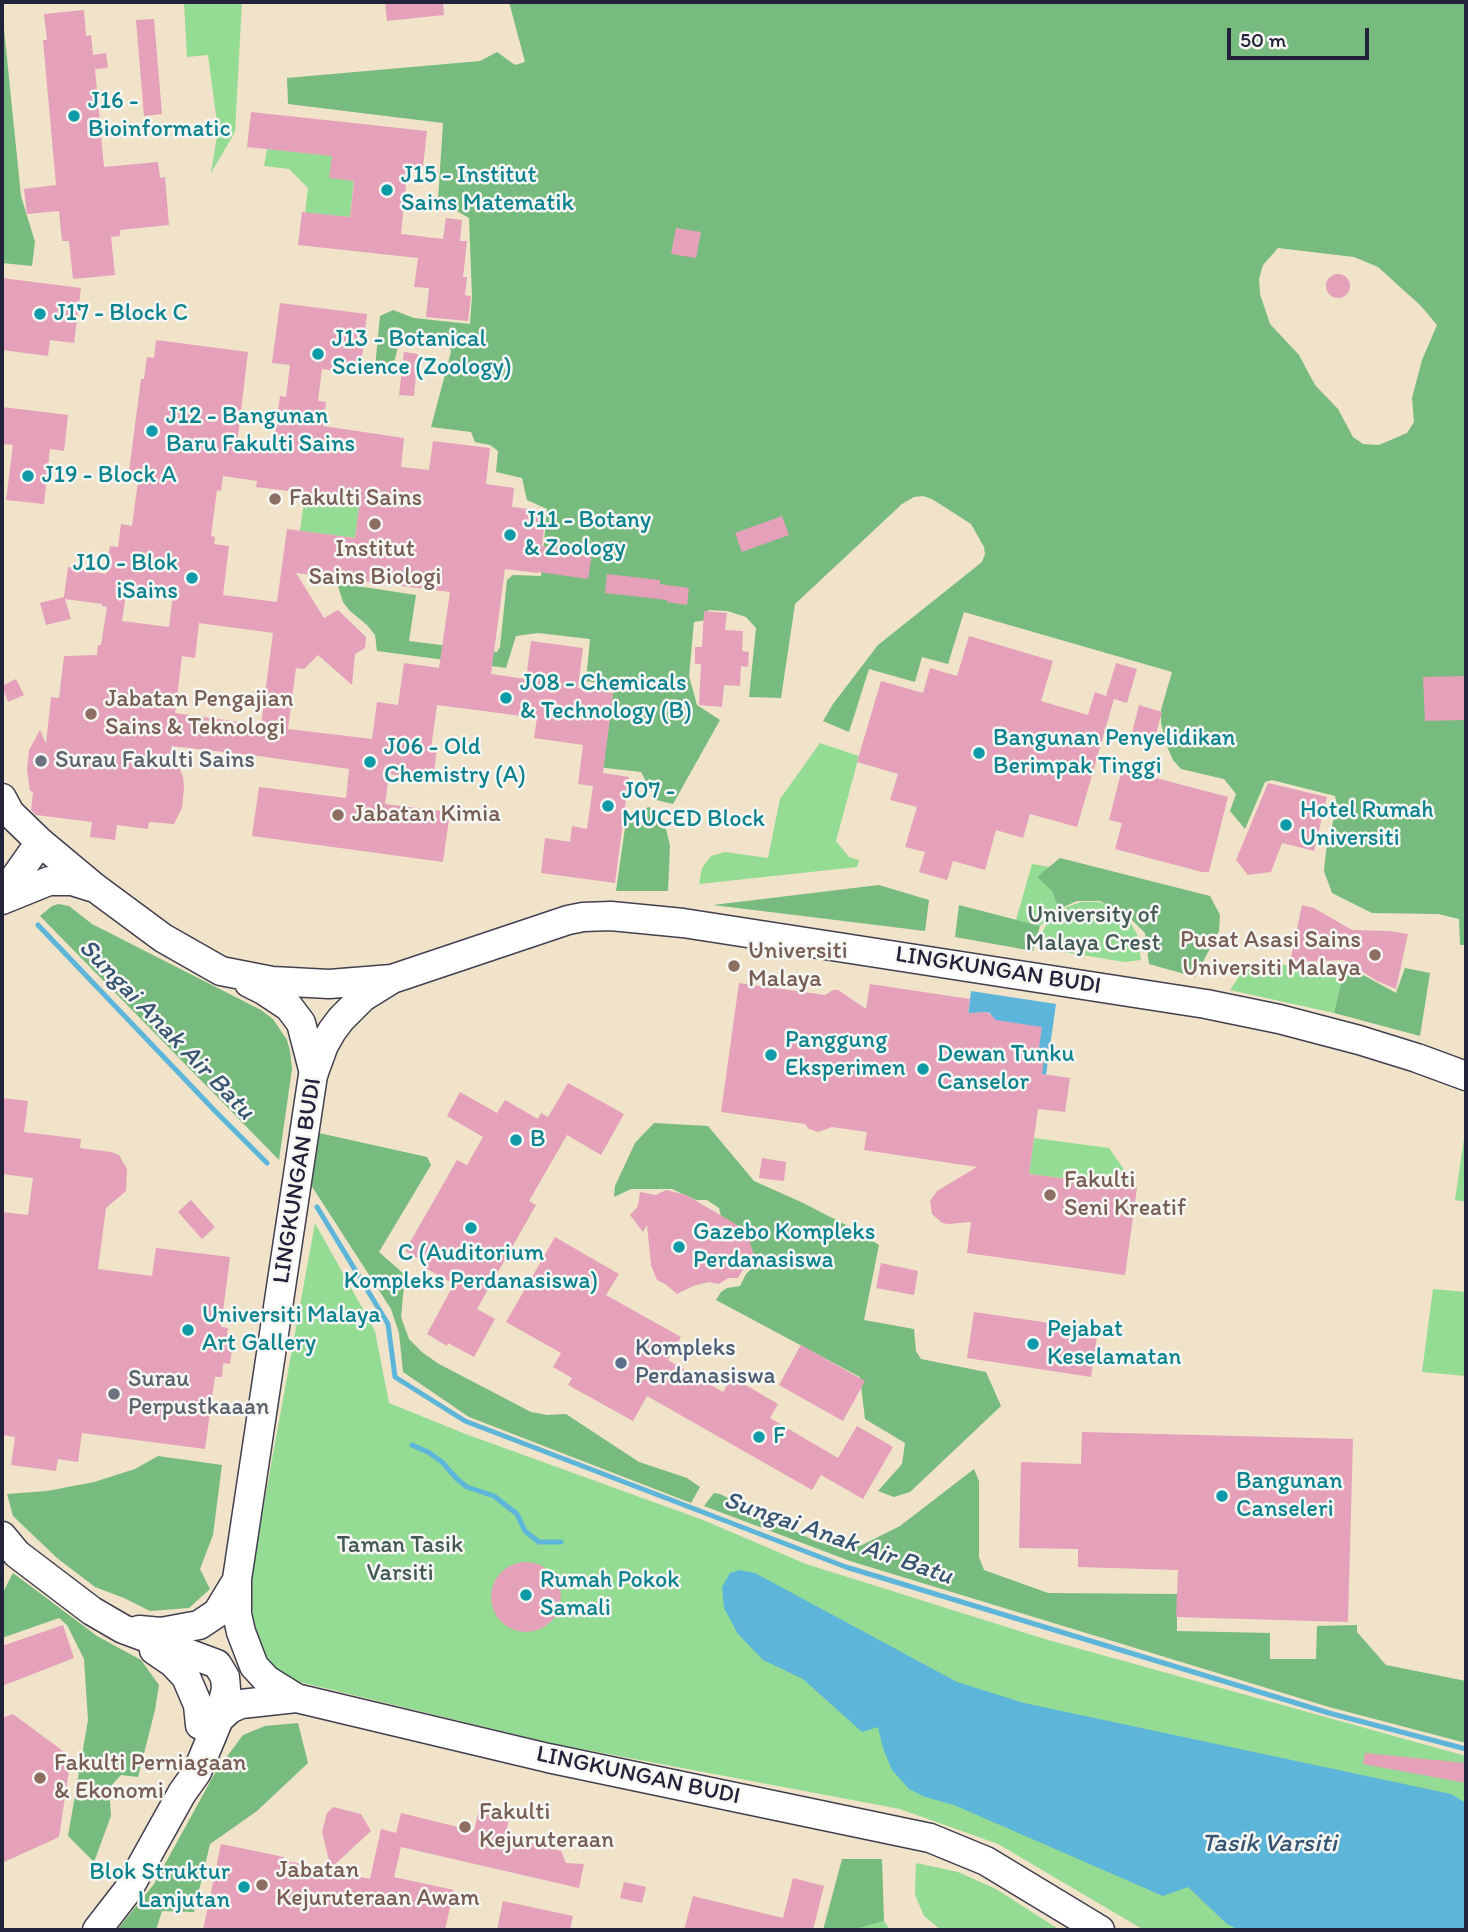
<!DOCTYPE html>
<html>
<head>
<meta charset="utf-8">
<style>
  body { margin:0 }
  #map { position:relative; width:1468px; height:1932px; overflow:hidden; background:#f0e3c9; font-family:Itim,sans-serif }
  canvas { display:block }
  .frame { position:absolute; inset:0; border:4px solid #22223b; pointer-events:none }
  .scale { position:absolute; left:1227px; top:28px; width:142px; height:32px; box-sizing:border-box; border:4px solid #22223b; border-top:0; padding-left:9px; font-size:21px; line-height:24px; white-space:nowrap; color:#22223b; -webkit-text-stroke:5px #f6f6f2; paint-order:stroke }
</style>
</head>
<body>
<div id="map">
<canvas width="1468" height="1932"></canvas>
<div class="frame"></div>
<div class="scale">50 m</div>
</div>
<script>
const g = document.querySelector('canvas').getContext('2d');
g.lineJoin = 'round';
function paint(path, color) { g.fillStyle = color; g.fill(path, 'evenodd'); }
const shape = rows => new Path2D(rows.map(r => 'M' + r).join(''));
function stroke(path, color, width, dash) { g.strokeStyle = color; g.lineWidth = width; g.lineCap = dash ? 'butt' : 'round'; g.setLineDash(dash || []); g.stroke(path); }
function write(font, color, halo, rows, align = 'center') {
  g.font = font + ' Itim,sans-serif'; g.lineWidth = 5; g.setLineDash([]); g.textBaseline = 'middle'; g.strokeStyle = halo; g.fillStyle = color; for (const [text, x, y, turn = 0] of rows) {
    g.save(); g.translate(x, y); g.rotate((+turn || 0) * Math.PI / 180); g.textAlign = isNaN(turn) ? turn : align; if (halo) g.strokeText(text, 0, 0); g.fillText(text, 0, 0); g.restore();
  }
}
paint(shape([
  [184,2,242,2,235,132,211,173,218,130,208,55,187,57],
  [267,149,356,158,350,217,305,213,308,188,289,169,264,166],
  [305,493,360,500,355,538,300,531],
  [820,743,859,756,836,841,849,857,859,860,857,867,699,884,702,868,711,856,725,852,768,858,780,799],
  [1032,864,1050,867,1037,877,1052,891,1059,909,1040,926,1016,920],
  [1081,902,1099,902,1115,908,1129,920,1137,934,1141,960,1125,962,1038,948,1041,934,1050,919,1064,908],
  [1247,965,1345,965,1334,1013,1230,990],
  [1466,1125,1466,1202,1455,1200],
  [1034,1138,1109,1148,1137,1188,1029,1174],
  [315,1223,375,1331,389,1403,463,1433,703,1520,806,1564,1048,1640,1466,1756,1466,1930,1144,1930,998,1844,900,1809,555,1744,283,1678,262,1650,254,1627,250,1581],
  [1433,1289,1466,1292,1466,1376,1422,1372],
  [916,1863,958,1872,996,1889,1060,1930,941,1930,924,1916,915,1895],
  [884,1921,890,1930,852,1930]
]), '#94db94');
paint(shape([
  [509,2,1466,2,1466,945,1460,945,1459,919,1438,914,1372,913,1332,893,1324,871,1326,851,1337,805,1335,796,1272,780,1265,782,1245,829,1230,811,1236,794,1224,779,1181,769,1173,760,1166,744,1161,723,1161,710,1172,672,964,612,948,664,922,657,915,682,869,669,849,732,823,721,833,704,878,645,982,562,985,554,984,547,971,524,932,499,923,496,914,497,902,504,795,604,781,698,749,697,756,628,746,617,727,611,708,610,706,620,694,622,689,676,697,705,720,720,673,804,656,800,641,772,589,766,606,747,614,686,586,681,590,639,538,633,516,636,506,668,377,651,375,635,367,625,350,611,343,602,337,583,416,595,409,641,497,652,500,647,507,580,513,575,541,576,547,509,527,500,522,478,496,472,498,451,490,445,475,442,471,432,431,427,451,352,449,343,404,336,399,343,392,371,375,368,380,316,393,310,414,318,470,324,472,296,469,218,438,200,443,123,288,104,287,78,480,61,497,52,515,65,525,62],
  [1278,248,1354,257,1378,267,1421,306,1437,325,1422,360,1412,398,1414,422,1407,433,1379,445,1363,444,1353,437,1338,409,1315,385,1299,355,1270,324,1260,294,1259,279,1263,265],
  [2,9,21,196,35,242,32,266,2,263],
  [650,807,653,815,664,820,670,846,668,891,616,891,626,821,630,814,637,810],
  [1060,858,1210,896,1220,915,1219,931,1195,977,1149,964,1145,933,1127,915,1100,901,1077,901,1059,909,1052,891,1037,877],
  [879,885,929,900,925,931,713,905],
  [58,904,69,906,92,924,261,1010,273,1019,287,1040,290,1051,292,1069,279,1160,40,916,52,906],
  [959,905,1040,926,1033,951,955,937],
  [1345,965,1396,993,1405,968,1430,973,1420,1036,1334,1013],
  [654,1123,708,1126,754,1181,801,1202,848,1226,879,1245,864,1320,914,1329,916,1351,921,1359,986,1372,1001,1406,910,1492,894,1497,878,1491,902,1464,905,1443,865,1419,860,1377,716,1300,721,1292,727,1288,740,1286,746,1274,757,1263,749,1248,721,1216,719,1208,707,1200,696,1200,672,1189,631,1189,614,1197,615,1186,635,1143],
  [319,1133,427,1157,431,1165,379,1252,405,1275,401,1317,409,1339,423,1353,439,1364,531,1412,547,1415,566,1414,639,1462,687,1478,700,1487,691,1503,469,1417,403,1372,399,1333,391,1309,311,1185],
  [158,1456,222,1465,213,1535,200,1569,210,1589,189,1608,150,1611,124,1598,95,1587,57,1558,13,1516,7,1494,47,1491,94,1482,135,1469],
  [974,1469,979,1481,979,1557,984,1570,1048,1593,1177,1594,1177,1631,1270,1633,1270,1659,1316,1659,1317,1626,1357,1625,1357,1632,1386,1665,1466,1681,1466,1743,1329,1707,850,1561,704,1506,714,1493,720,1494,815,1541,843,1549,860,1546,900,1526],
  [13,1573,97,1636,141,1660,159,1685,155,1710,138,1777,121,1775,109,1788,111,1816,94,1862,68,1836,88,1720,84,1659,67,1625,59,1618,2,1638,2,1594],
  [298,1723,308,1763,257,1811,210,1844,194,1912,162,1911,156,1930,117,1930,154,1884,216,1771,243,1735,265,1726],
  [842,1859,882,1859,884,1921,852,1930,823,1930]
]), '#77bb7e');
paint(shape([
  [971,991,1056,1004,1046,1075,1035,1073,1043,1065,1045,1050,1039,1048,995,1022,990,1013,984,1012,968,1016],
  [740,1570,755,1573,957,1682,1024,1703,1451,1794,1466,1803,1466,1930,1239,1930,1227,1924,1188,1887,1163,1896,954,1805,925,1797,909,1789,892,1770,883,1748,878,1727,862,1732,803,1679,763,1660,738,1634,724,1608,722,1587,730,1573]
]), '#5db5da');
stroke(shape([
  [38,925,216,1112,267,1163],
  [317,1207,388,1324,395,1377,465,1421,846,1567,1329,1713,1466,1749],
  [412,1445,428,1452,442,1462,457,1479,467,1487,494,1496,517,1514,525,1531,539,1542,561,1542]
]), '#5db5da', 5);
paint(shape([
  [385,2,443,2,444,15,387,21],
  [84,10,86,36,91,35,93,55,106,53,108,68,95,69,104,167,158,162,160,178,165,177,169,225,120,230,120,236,111,237,115,275,73,279,69,241,62,241,59,211,27,214,24,189,56,185,43,40,47,40,44,14],
  [154,19,162,114,144,116,136,20],
  [251,112,427,131,423,167,408,165,401,234,443,239,446,218,462,220,460,241,467,241,463,277,467,277,465,295,471,296,468,321,426,317,429,288,414,287,418,258,298,245,302,212,350,217,354,181,329,178,332,156,247,147],
  [676,228,701,232,696,258,671,254],
  '1326 286a12 12 0 1 1 24 0a12 12 0 1 1-24 0Z',
  [2,278,81,288,74,343,50,340,48,356,2,350],
  [280,303,367,314,360,374,322,369,318,401,326,402,323,426,404,438,401,467,429,470,433,441,490,448,486,484,514,488,512,507,546,511,542,546,592,554,588,579,539,572,538,573,505,569,491,674,526,679,531,641,583,648,578,688,613,693,603,773,629,777,615,883,541,873,545,838,570,842,572,826,587,829,593,786,578,784,583,745,534,738,537,718,437,705,431,748,437,749,433,780,389,774,385,804,450,812,443,862,252,836,259,787,346,798,349,769,259,756,171,746,183,777,184,787,182,808,174,824,149,822,148,829,117,825,115,840,90,837,92,822,36,815,31,810,33,792,30,791,27,769,29,750,40,730,46,744,51,697,59,698,64,656,97,655,98,645,101,645,107,607,102,606,102,604,65,599,71,619,46,625,40,603,64,597,68,567,106,574,110,546,118,547,121,524,132,526,138,481,128,479,141,379,144,379,147,357,154,358,156,340,248,352,237,445,273,449,280,396,286,397,290,365,272,363],
  [223,476,257,481,256,487,360,500,355,538,287,529,277,602,223,595,229,546,214,544,215,537,211,536,217,490,221,491],
  [296,573,450,592,439,668,404,663,398,705,377,702,372,739,288,729,296,668,304,669,318,655,352,685,355,654,365,648,366,637,338,610,324,618],
  [127,587,173,594,169,627,122,621],
  [199,623,273,633,261,725,175,713,182,656,195,658],
  [404,352,418,354,414,396,399,395],
  [2,407,68,415,64,451,50,449,44,504,6,500,13,445,2,444],
  [782,516,789,535,742,552,735,533],
  [607,574,660,580,660,584,689,588,687,605,667,602,667,600,605,593],
  [704,611,727,613,725,630,743,631,742,651,749,652,748,667,741,666,740,686,724,685,722,707,699,705,701,664,695,664,695,647,702,647],
  [969,636,1053,661,1041,701,1088,715,1095,692,1106,696,1116,663,1137,669,1127,703,1114,699,1077,827,1030,814,1023,838,996,830,985,870,953,861,947,880,919,872,925,852,905,847,917,807,890,800,898,774,857,762,881,681,923,693,930,668,957,676],
  [1466,676,1466,720,1425,721,1423,677],
  [16,679,24,695,8,702,2,686],
  [1139,705,1162,712,1153,744,1131,737],
  [1122,769,1228,797,1209,872,1202,872,1115,849,1122,823,1109,820],
  [1268,783,1327,797,1314,851,1282,843,1271,872,1248,875,1236,860],
  [1302,905,1314,908,1352,930,1389,931,1408,934,1396,989,1377,981,1344,960,1290,962],
  [739,983,825,995,833,990,838,990,866,1009,870,984,970,999,968,1013,985,1012,990,1014,996,1020,1042,1027,1039,1048,1045,1049,1042,1074,1070,1078,1065,1112,1038,1109,1029,1174,1137,1188,1125,1275,967,1253,971,1222,949,1224,942,1223,932,1214,930,1201,937,1191,977,1167,864,1150,867,1132,832,1127,818,1132,809,1129,805,1124,721,1112],
  [568,1083,624,1114,601,1155,567,1135,529,1201,536,1205,477,1309,495,1319,474,1357,448,1343,447,1346,427,1334,454,1284,420,1265,422,1261,405,1251,457,1160,467,1165,483,1137,447,1116,460,1092,497,1113,505,1100,538,1119,541,1113,548,1117],
  [2,1098,28,1101,24,1132,81,1139,80,1148,111,1152,119,1155,127,1169,126,1191,106,1208,98,1269,152,1276,156,1248,230,1257,221,1327,228,1328,226,1341,233,1342,230,1364,223,1363,222,1377,215,1377,205,1449,82,1433,78,1462,58,1459,56,1471,11,1465,15,1437,2,1435,2,1212,28,1215,33,1178,2,1174],
  [762,1158,786,1162,784,1181,759,1178],
  [666,1190,686,1195,746,1230,755,1258,745,1266,738,1278,728,1278,719,1284,709,1282,693,1286,677,1294,665,1284,657,1280,651,1265,647,1225,643,1232,630,1215,638,1206,640,1192,656,1195],
  [191,1200,215,1227,202,1239,178,1212],
  [555,1237,619,1274,606,1295,681,1337,668,1360,723,1392,732,1377,778,1404,770,1418,838,1458,857,1426,893,1447,863,1499,821,1475,812,1490,647,1396,633,1421,568,1385,572,1378,553,1367,561,1353,506,1322],
  [881,1263,918,1271,914,1295,876,1288],
  [974,1312,1098,1330,1091,1377,967,1358],
  [801,1345,865,1381,843,1421,779,1385],
  [1082,1432,1353,1439,1348,1622,1176,1617,1178,1570,1078,1567,1078,1549,1019,1548,1021,1462,1081,1464],
  '491 1597a35 35 0 1 1 70 0a35 35 0 1 1-70 0Z',
  [63,1625,74,1658,2,1686,2,1646],
  [13,1714,71,1757,59,1837,2,1863,2,1718],
  [1365,1753,1466,1763,1466,1783,1363,1764],
  [333,1807,361,1814,371,1831,331,1868,322,1832,327,1813],
  [479,1809,510,1815,505,1837,561,1851,566,1863,584,1864,579,1888,401,1847,394,1877,454,1890,445,1930,203,1930,221,1844,284,1857,283,1860,370,1879,381,1829,396,1833,401,1813,474,1831],
  [793,1878,824,1886,813,1930,684,1930,693,1896,783,1918],
  [624,1882,646,1887,642,1903,620,1898],
  [503,1901,573,1916,570,1930,497,1930]
]), '#e4a1b9');
const tertiary = shape([
  [2,798,10,813,40,842,94,887,163,938,221,971,272,981,329,984,392,979,568,920,583,917,611,916,683,923,1206,1004,1279,1019,1359,1040,1417,1058,1466,1076],
  [2,896,40,842],
  [2,900,49,881,72,881,91,887],
  [392,979,363,997,341,1019,332,1031,324,1045,313,1075,237,1579,237,1614,241,1632,254,1666,267,1680,296,1698,548,1758,930,1838,986,1861,1100,1930],
  [249,983,265,991,289,1007,301,1023,314,1073],
  [2,1536,17,1554,92,1611,123,1629,217,1664,225,1677,226,1689,219,1719],
  [139,1630,161,1632,199,1625,217,1613,237,1580],
  [154,1650,173,1663,186,1677,198,1705,200,1725],
  [97,1930,128,1890,182,1793,197,1772,219,1719,230,1709,241,1704,296,1698]
]);
stroke(tertiary, '#413f50', 31);
stroke(tertiary, '#fff', 28);
for (const [x, y, r, color] of [
  [74,116,7,"#0f9aa8"],
  [387,190,7,"#0f9aa8"],
  [40,314,7,"#0f9aa8"],
  [318,354,7,"#0f9aa8"],
  [152,431,7,"#0f9aa8"],
  [28,476,7,"#0f9aa8"],
  [275,499,7,"#8d6e63"],
  [375,524,7,"#8d6e63"],
  [510,535,7,"#0f9aa8"],
  [192,578,7,"#0f9aa8"],
  [506,698,7,"#0f9aa8"],
  [91,714,7,"#8d6e63"],
  [979,753,7,"#0f9aa8"],
  [41,761,7,"#6b7280"],
  [370,762,7,"#0f9aa8"],
  [608,806,7,"#0f9aa8"],
  [338,815,7,"#8d6e63"],
  [1286,825,7,"#0f9aa8"],
  [1375,955,7,"#8d6e63"],
  [734,966,7,"#8d6e63"],
  [771,1055,7,"#0f9aa8"],
  [923,1069,7,"#0f9aa8"],
  [516,1140,7,"#0f9aa8"],
  [1050,1195,7,"#8d6e63"],
  [471,1228,7,"#0f9aa8"],
  [679,1247,7,"#0f9aa8"],
  [188,1330,7,"#0f9aa8"],
  [1033,1344,7,"#0f9aa8"],
  [621,1363,7,"#5c6f8a"],
  [114,1394,7,"#6b7280"],
  [759,1437,7,"#0f9aa8"],
  [1222,1496,7,"#0f9aa8"],
  [526,1595,7,"#0f9aa8"],
  [40,1778,7,"#8d6e63"],
  [465,1827,7,"#8d6e63"],
  [262,1885,7,"#8d6e63"],
  [244,1887,7,"#0f9aa8"]
]) { const dot = new Path2D(); dot.arc(x, y, r, 0, 2 * Math.PI); g.fillStyle = color; g.fill(dot); stroke(dot, '#f6f6f2', 2.5); }
write('24px', '#0d838f', '#f6f6f2', [
  ["J16 -",88,102],
  ["Bioinformatic",88,130],
  ["J15 - Institut",401,176],
  ["Sains Matematik",401,204],
  ["J17 - Block C",54,314],
  ["J13 - Botanical",332,340],
  ["Science (Zoology)",332,368],
  ["J12 - Bangunan",166,417],
  ["Baru Fakulti Sains",166,445],
  ["J19 - Block A",42,476],
  ["J11 - Botany",524,521],
  ["& Zoology",524,549],
  ["J10 - Blok",178,564,"right"],
  ["iSains",178,592,"right"],
  ["J08 - Chemicals",520,684],
  ["& Technology (B)",520,712],
  ["Bangunan Penyelidikan",993,739],
  ["Berimpak Tinggi",993,767],
  ["J06 - Old",384,748],
  ["Chemistry (A)",384,776],
  ["J07 -",622,792],
  ["MUCED Block",622,820],
  ["Hotel Rumah",1300,811],
  ["Universiti",1300,839],
  ["Panggung",785,1041],
  ["Eksperimen",785,1069],
  ["Dewan Tunku",937,1055],
  ["Canselor",937,1083],
  ["B",530,1140],
  ["Gazebo Kompleks",693,1233],
  ["Perdanasiswa",693,1261],
  ["C (Auditorium",471,1254,"center"],
  ["Kompleks Perdanasiswa)",471,1282,"center"],
  ["Universiti Malaya",202,1316],
  ["Art Gallery",202,1344],
  ["Pejabat",1047,1330],
  ["Keselamatan",1047,1358],
  ["F",773,1437],
  ["Bangunan",1236,1482],
  ["Canseleri",1236,1510],
  ["Rumah Pokok",540,1581],
  ["Samali",540,1609],
  ["Blok Struktur",230,1873,"right"],
  ["Lanjutan",230,1901,"right"]
], 'left');
write('24px', '#785e54', '#f6f6f2', [
  ["Fakulti Sains",289,499],
  ["Institut",375,550,"center"],
  ["Sains Biologi",375,578,"center"],
  ["Jabatan Pengajian",105,700],
  ["Sains & Teknologi",105,728],
  ["Jabatan Kimia",352,815],
  ["Pusat Asasi Sains",1361,941,"right"],
  ["Universiti Malaya",1361,969,"right"],
  ["Universiti",748,952],
  ["Malaya",748,980],
  ["Fakulti",1064,1181],
  ["Seni Kreatif",1064,1209],
  ["Fakulti Perniagaan",54,1764],
  ["& Ekonomi",54,1792],
  ["Fakulti",479,1813],
  ["Kejuruteraan",479,1841],
  ["Jabatan",276,1871],
  ["Kejuruteraan Awam",276,1899]
], 'left');
write('24px', '#5b616d', '#f6f6f2', [
  ["Surau Fakulti Sains",55,761],
  ["Surau",128,1380],
  ["Perpustkaaan",128,1408]
], 'left');
write('24px', '#445a56', '#f6f6f2', [
  ["University of",1093,916],
  ["Malaya Crest",1093,944],
  ["Taman Tasik",400,1546],
  ["Varsiti",400,1574]
]);
write('24px', '#22223b', '#f6f6f2', [
  ["LINGKUNGAN BUDI",998,971,9],
  ["LINGKUNGAN BUDI",298,1181,-81],
  ["LINGKUNGAN BUDI",638,1776,12]
]);
write('24px', '#4e5e75', '#f6f6f2', [
  ["Kompleks",635,1349],
  ["Perdanasiswa",635,1377]
], 'left');
write('italic 26px', '#375573', '#f6f6f2', [
  ["Sungai Anak Air Batu",166,1030,46],
  ["Sungai Anak Air Batu",838,1539,19],
  ["Tasik Varsiti",1269,1844]
]);
</script>
</body>
</html>
